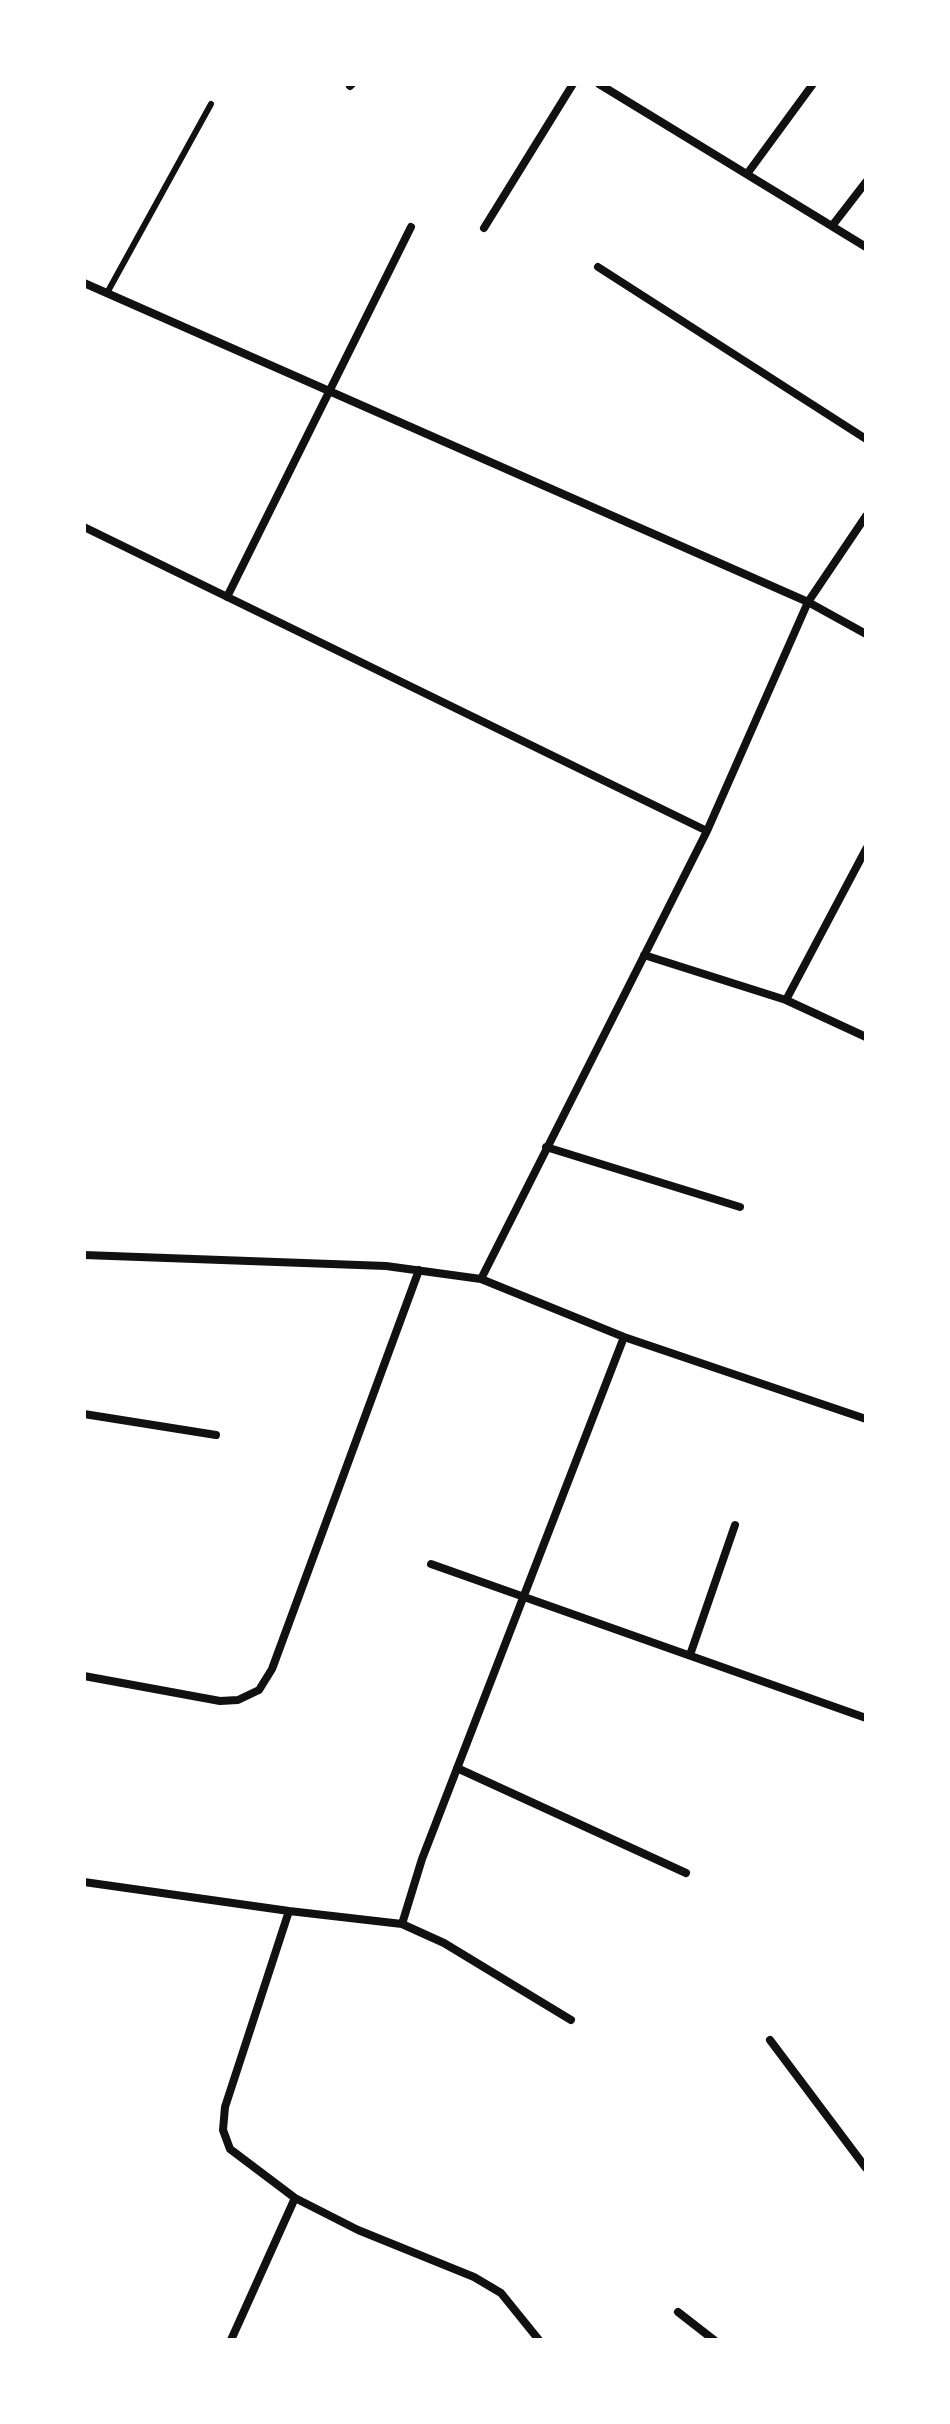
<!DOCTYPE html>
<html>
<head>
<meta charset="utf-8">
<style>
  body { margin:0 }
  #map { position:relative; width:950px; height:2424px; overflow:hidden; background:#fff; font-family:"Source Serif 4",serif }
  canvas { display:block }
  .frame { position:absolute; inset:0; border:86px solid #fff; pointer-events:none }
</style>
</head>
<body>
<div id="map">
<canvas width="950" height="2424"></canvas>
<div class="frame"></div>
</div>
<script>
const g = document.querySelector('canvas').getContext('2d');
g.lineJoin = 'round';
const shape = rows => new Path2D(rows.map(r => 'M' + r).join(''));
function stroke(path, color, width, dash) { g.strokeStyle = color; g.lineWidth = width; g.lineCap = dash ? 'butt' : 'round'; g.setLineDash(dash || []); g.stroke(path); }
stroke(shape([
  [107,293,211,104]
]), '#111', 6);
stroke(shape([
  [599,84,866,247],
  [350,86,352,84],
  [747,174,813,84],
  [832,226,866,182],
  [484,228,573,84],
  [598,267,866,439],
  [84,283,808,602,866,634],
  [84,527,707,831],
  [227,597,411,227],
  [644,955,786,1000,866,1037],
  [786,1000,866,849],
  [546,1147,740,1207],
  [84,1255,386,1266,481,1279,624,1337,866,1419],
  [481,1279,707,831,808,602,866,516],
  [84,1414,216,1435],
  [431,1564,866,1718],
  [690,1655,735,1525],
  [84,1676,220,1701,238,1700,259,1690,272,1669,419,1270],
  [457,1768,686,1873],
  [84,1882,289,1911,402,1924,444,1943,571,2020],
  [289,1911,225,2107,223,2130,230,2149,295,2198,358,2230,474,2277,501,2293,539,2340],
  [402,1924,422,1859,624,1337],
  [770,2040,866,2168],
  [678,2312,714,2340],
  [231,2340,295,2198]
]), '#111', 8);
</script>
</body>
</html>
